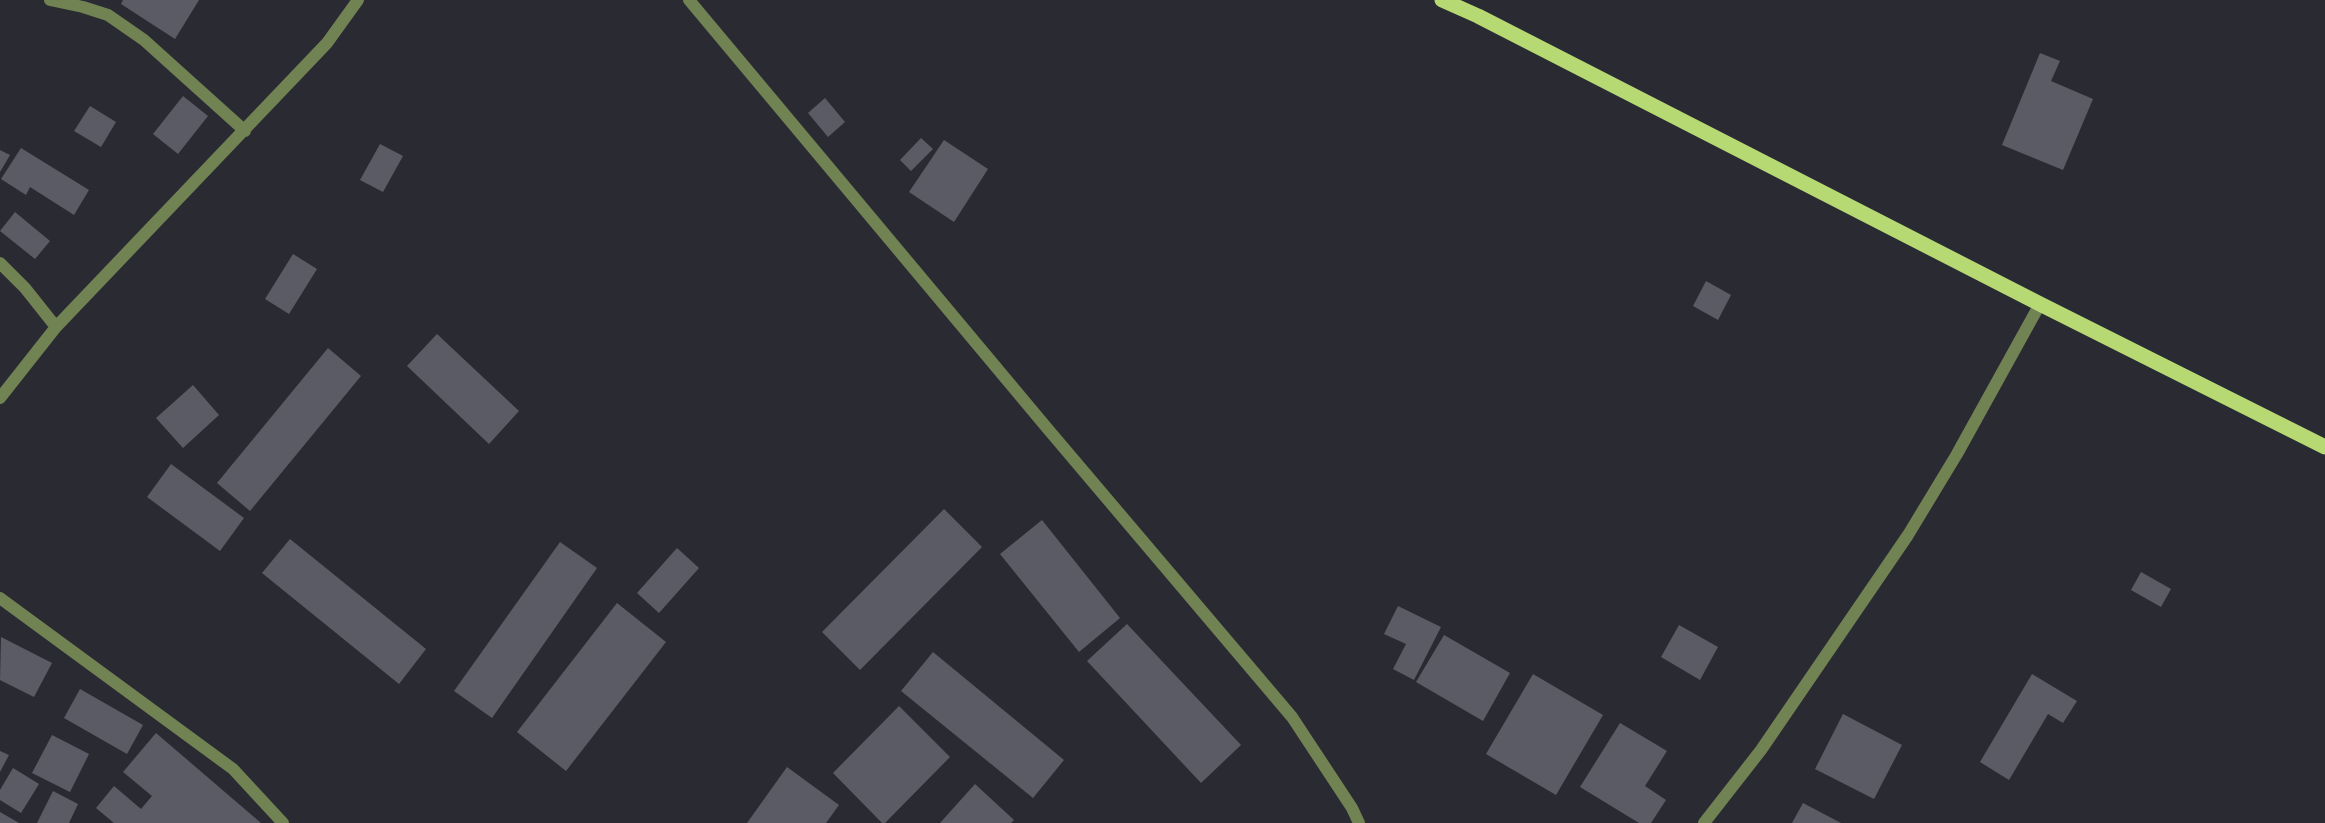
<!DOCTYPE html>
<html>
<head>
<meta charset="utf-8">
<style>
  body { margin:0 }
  canvas { display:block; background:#2a2a33 }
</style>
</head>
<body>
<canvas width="2325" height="823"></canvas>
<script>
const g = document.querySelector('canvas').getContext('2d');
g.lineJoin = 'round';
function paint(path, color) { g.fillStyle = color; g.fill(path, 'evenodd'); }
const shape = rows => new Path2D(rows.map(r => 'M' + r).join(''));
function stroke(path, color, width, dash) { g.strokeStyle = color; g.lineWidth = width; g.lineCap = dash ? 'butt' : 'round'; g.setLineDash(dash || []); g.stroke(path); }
paint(shape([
  [123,0,199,0,175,39,121,4],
  [2040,53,2060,61,2051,81,2093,99,2063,170,2002,145],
  [183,96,208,116,178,154,153,134],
  [825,98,845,122,828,137,808,113],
  [90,106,116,122,101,147,74,131],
  [921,138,933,149,911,171,900,160],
  [944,140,988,169,954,222,909,192],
  [380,144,403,156,383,192,360,180],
  [21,148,89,190,74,215,30,187,26,195,1,179],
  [0,150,10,155,0,172],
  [15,212,50,241,35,259,0,231],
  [293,254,317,269,289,314,265,299],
  [1706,281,1731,295,1718,320,1693,306],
  [437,334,519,411,489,444,407,366],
  [328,348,361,376,250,511,217,483],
  [193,385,219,415,183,448,156,418],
  [171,464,244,518,220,551,147,497],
  [944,509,982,547,860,670,822,632],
  [1042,520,1120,618,1079,652,1000,554],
  [290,539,426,649,399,684,262,573],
  [560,542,597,568,492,718,454,691],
  [677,548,699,568,659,613,637,593],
  [2141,572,2171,589,2161,607,2131,590],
  [617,603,666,642,566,771,517,732],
  [1398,606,1441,627,1414,680,1393,669,1406,644,1384,634],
  [1127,624,1241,745,1201,783,1087,661],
  [1679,625,1718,647,1700,680,1661,657],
  [1444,635,1510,673,1483,721,1416,682],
  [1,637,52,663,34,697,0,680],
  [933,652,1064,760,1033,798,901,691],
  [1533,674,1603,715,1556,795,1486,754],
  [2032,674,2077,701,2063,723,2048,714,2009,780,1980,762],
  [80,689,143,725,127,754,64,718],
  [899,706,950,757,885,823,882,823,833,773],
  [1843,714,1902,745,1874,799,1815,769],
  [1620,723,1667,751,1645,786,1666,800,1651,823,1639,823,1580,787],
  [156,733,261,823,114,823,96,808,114,786,141,809,152,796,123,772],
  [52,735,89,754,70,792,32,773],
  [0,751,9,755,0,772],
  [787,767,839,805,826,823,747,823],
  [13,768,39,784,21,813,0,800,0,790],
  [975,784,1014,820,1011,823,940,823],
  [53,791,78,804,69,823,37,823],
  [1803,803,1841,823,1792,823],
  [0,812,19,823,0,823]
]), '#5a5b64');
stroke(shape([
  [50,0,83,7,108,15,144,40,245,131],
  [689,0,1047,428,1292,717,1352,808,1359,823],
  [0,263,25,288,56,327],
  [0,398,56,327,327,43,358,0],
  [0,598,233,769,283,823],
  [1704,823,1761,750,1908,535,1957,454,2040,304]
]), '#718253', 12);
stroke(shape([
  [1442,0,1478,16,2040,304,2325,447]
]), '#b7d974', 15);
</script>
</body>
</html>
